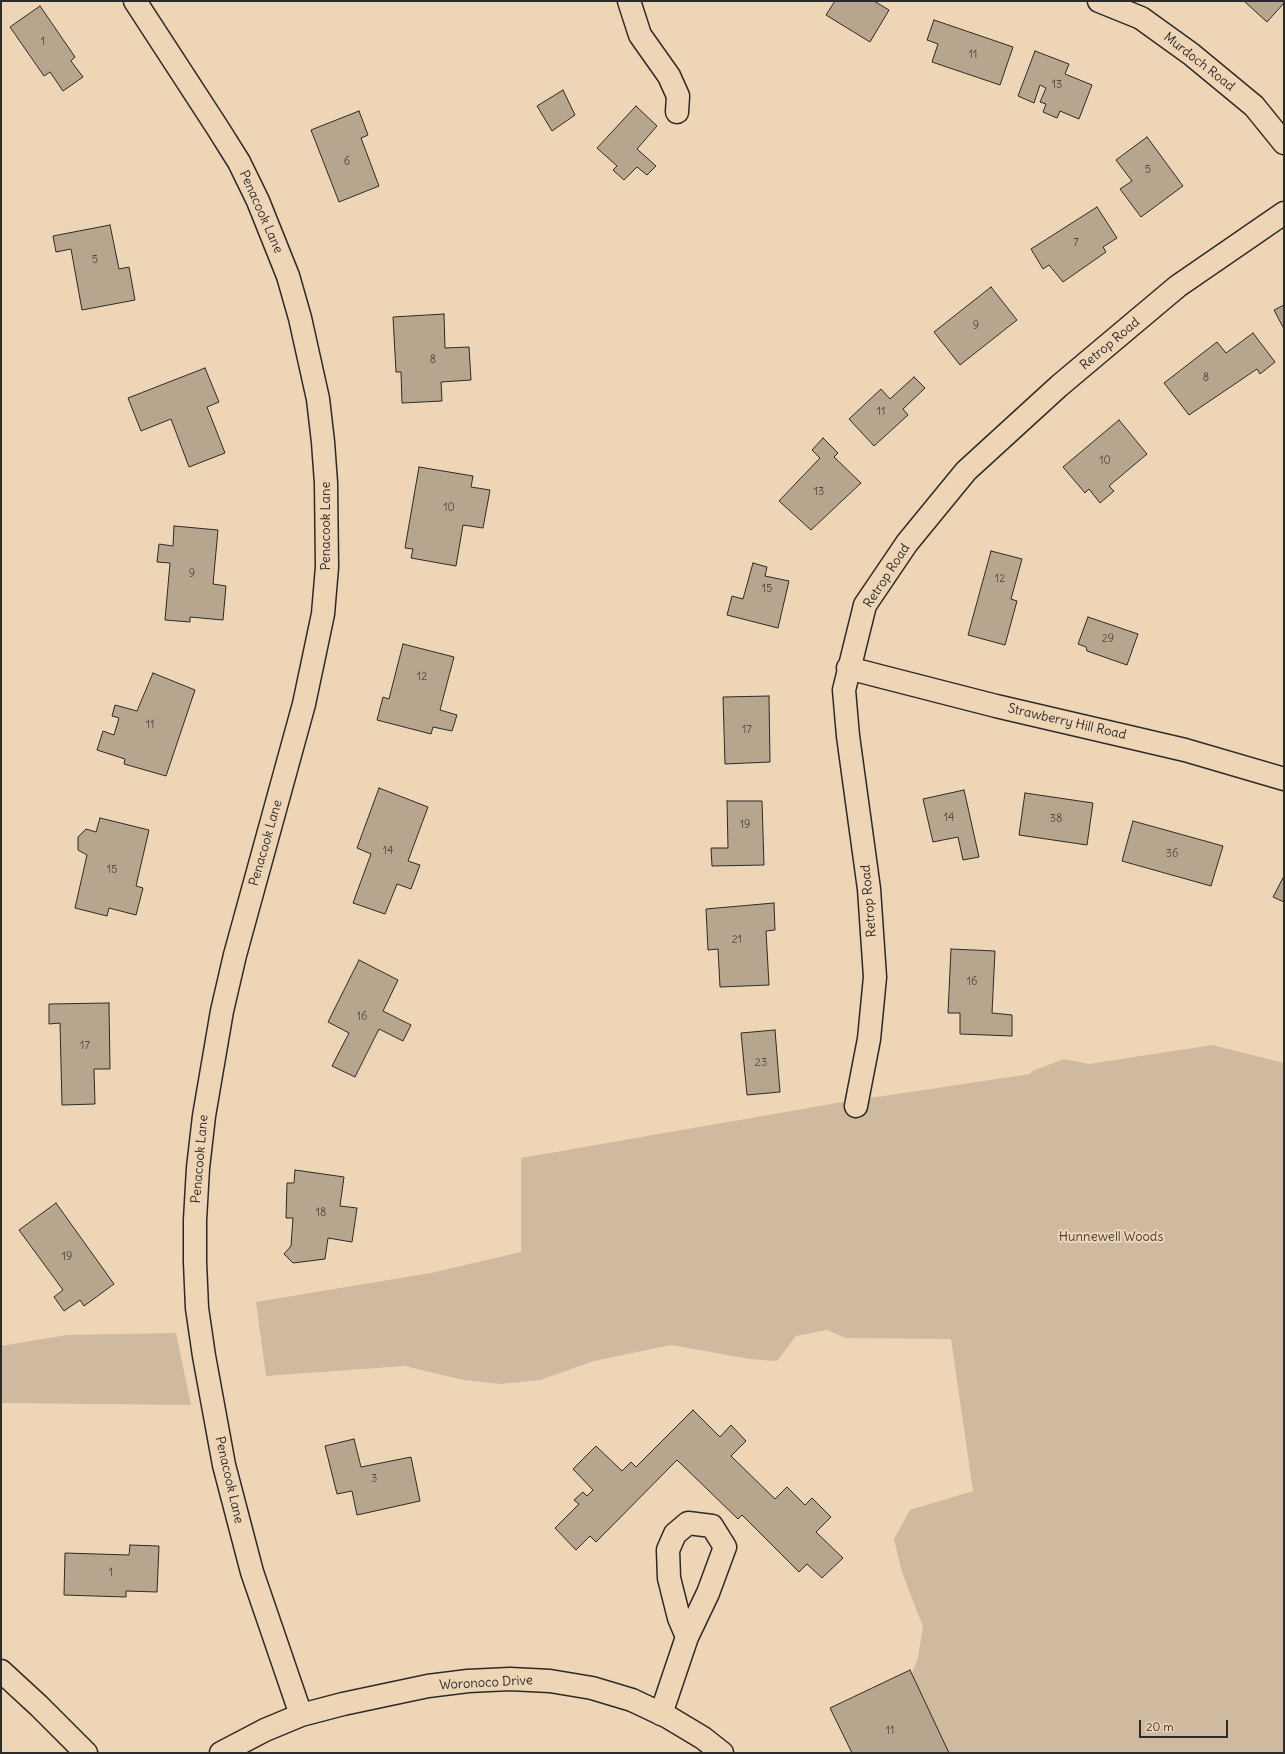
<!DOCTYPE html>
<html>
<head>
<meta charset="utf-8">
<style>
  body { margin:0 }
  #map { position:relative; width:1285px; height:1754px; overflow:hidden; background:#eed5b5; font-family:Delius,sans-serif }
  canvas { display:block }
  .frame { position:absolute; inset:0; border:2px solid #2b2b2b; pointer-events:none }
  .scale { position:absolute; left:1139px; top:1720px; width:89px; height:18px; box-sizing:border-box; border:2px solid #2b2b2b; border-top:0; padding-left:5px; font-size:12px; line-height:14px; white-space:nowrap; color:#2b2b2b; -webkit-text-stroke:3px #eed5b5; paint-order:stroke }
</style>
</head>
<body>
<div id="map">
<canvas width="1285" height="1754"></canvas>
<div class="frame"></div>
<div class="scale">20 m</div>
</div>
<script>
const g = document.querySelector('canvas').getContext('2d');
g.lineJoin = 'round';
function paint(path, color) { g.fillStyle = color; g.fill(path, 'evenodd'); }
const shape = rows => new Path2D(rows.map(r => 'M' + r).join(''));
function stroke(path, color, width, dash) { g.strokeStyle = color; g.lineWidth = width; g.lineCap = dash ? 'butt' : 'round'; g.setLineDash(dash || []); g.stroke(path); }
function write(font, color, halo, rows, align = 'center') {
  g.font = font + ' Delius,sans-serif'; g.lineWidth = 4; g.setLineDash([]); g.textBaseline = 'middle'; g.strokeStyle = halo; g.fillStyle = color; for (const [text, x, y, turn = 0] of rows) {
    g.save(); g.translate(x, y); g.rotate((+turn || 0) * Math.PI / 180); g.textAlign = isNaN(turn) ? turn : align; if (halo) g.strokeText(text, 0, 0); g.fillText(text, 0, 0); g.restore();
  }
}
paint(shape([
  [1212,1045,1284,1063,1284,1753,923,1753,902,1698,918,1658,923,1627,902,1572,894,1539,910,1510,973,1491,951,1339,846,1338,827,1330,796,1336,777,1361,750,1359,671,1345,594,1361,540,1380,501,1384,463,1380,405,1366,266,1376,256,1302,431,1273,521,1252,521,1158,837,1103,1030,1074,1032,1071,1064,1059,1089,1064],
  [176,1333,191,1405,1,1403,1,1346,67,1335]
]), '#cfb99f');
const building = shape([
  [835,1,874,1,889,10,870,42,826,15,835,1],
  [1244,1,1284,1,1284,3,1267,22,1244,1],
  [40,6,75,57,71,61,83,77,63,91,50,72,44,76,10,27,40,6],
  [934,20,1013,47,1000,85,932,62,938,44,927,40,934,20],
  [1035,51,1069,64,1065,74,1092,85,1079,119,1060,111,1057,118,1043,112,1046,104,1040,102,1046,88,1040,85,1034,103,1018,96,1035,51],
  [563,90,575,115,552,131,537,106,563,90],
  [636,106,657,126,637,149,656,166,647,175,637,167,624,180,613,170,617,166,597,148,636,106],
  [359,111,368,135,361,138,379,186,339,202,311,130,359,111],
  [1147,137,1183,186,1141,217,1120,189,1132,181,1116,160,1147,137],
  [1097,207,1117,238,1103,247,1106,252,1063,282,1049,265,1043,269,1031,249,1097,207],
  [110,225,119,269,129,267,135,300,82,310,71,249,56,252,53,236,110,225],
  [991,287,1017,320,960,365,934,332,991,287],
  [1284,305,1284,329,1274,310,1284,305],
  [444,314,445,348,469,347,471,380,441,382,442,401,402,403,401,372,396,372,393,317,444,314],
  [1253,333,1275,362,1260,374,1257,369,1189,415,1164,383,1217,342,1226,353,1253,333],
  [205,368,219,402,207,407,225,453,189,467,171,419,141,431,128,398,205,368],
  [914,377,925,388,903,409,908,415,874,446,849,419,881,389,890,399,914,377],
  [1119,420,1147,454,1109,486,1114,491,1100,503,1089,489,1085,493,1063,467,1119,420],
  [823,438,838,453,834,457,861,483,811,530,779,501,820,458,812,450,823,438],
  [419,467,473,476,471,487,490,490,483,528,463,525,456,566,411,558,413,549,405,548,419,467],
  [174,526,218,530,213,584,226,586,223,620,190,617,190,622,165,620,170,563,157,562,159,544,173,546,174,526],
  [991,551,1022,559,1011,599,1017,601,1005,645,968,635,991,551],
  [753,563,767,567,765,576,789,581,778,628,727,615,732,596,743,599,753,563],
  [1088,617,1138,634,1127,665,1087,651,1086,647,1078,644,1088,617],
  [403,644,454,657,440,710,457,715,452,731,433,727,431,734,377,720,383,697,389,699,403,644],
  [153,673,195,690,166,776,124,764,125,759,97,750,103,731,114,735,119,718,112,716,115,705,137,711,153,673],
  [769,696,770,762,725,764,723,697,769,696],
  [379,788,428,807,408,861,420,865,411,889,397,884,385,914,353,903,371,854,357,848,379,788],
  [964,790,979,857,963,860,958,837,933,842,923,799,964,790],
  [1025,793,1093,803,1087,845,1019,835,1025,793],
  [727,801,762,801,764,865,712,866,711,848,728,848,727,801],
  [100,818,149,830,136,886,143,888,136,915,109,908,107,916,75,908,87,855,78,850,78,837,86,829,96,832,100,818],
  [1133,821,1223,846,1211,886,1122,861,1133,821],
  [1284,876,1284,902,1273,897,1284,876],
  [774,903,775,930,766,931,769,985,720,987,718,949,708,950,706,909,774,903],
  [951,949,995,951,992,1013,1012,1015,1012,1036,960,1034,960,1013,948,1013,951,949],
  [359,960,398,980,383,1011,411,1025,403,1041,379,1029,355,1077,332,1066,349,1033,328,1022,359,960],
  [109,1003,110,1069,94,1069,95,1104,62,1105,60,1023,49,1024,49,1004,109,1003],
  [775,1030,780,1092,747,1095,741,1033,775,1030],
  [295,1170,344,1177,340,1206,357,1208,352,1242,328,1238,325,1259,293,1263,284,1254,291,1246,293,1218,286,1218,287,1183,294,1183,295,1170],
  [56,1203,114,1284,84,1306,80,1300,64,1311,54,1297,63,1290,19,1230,56,1203],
  [693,1410,720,1437,731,1425,746,1441,731,1456,775,1499,787,1487,805,1505,812,1498,831,1517,816,1532,843,1558,822,1578,807,1564,799,1572,742,1515,738,1519,677,1460,596,1542,590,1536,576,1550,555,1528,579,1504,574,1500,583,1492,587,1496,593,1490,573,1469,596,1446,622,1471,631,1462,636,1467,693,1410],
  [354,1439,361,1467,411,1457,420,1501,357,1515,352,1491,337,1494,325,1446,354,1439],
  [130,1545,159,1546,157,1592,126,1591,126,1597,64,1595,65,1553,129,1555,130,1545],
  [910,1670,949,1753,852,1753,830,1708,910,1670]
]);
paint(building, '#b8a58e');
stroke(building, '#2b2b2b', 1);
const minor = shape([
  [135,1,217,127,239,162,258,201,288,276,300,318,318,399,323,442,326,483,327,567,323,614,304,704,235,955,222,1011,204,1116,198,1168,195,1220,195,1262,197,1308,204,1356,224,1465,252,1572,301,1715],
  [629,1,640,35,669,76,678,96,677,112],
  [1099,1,1141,18,1191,54,1254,106,1284,143],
  [848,668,996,706,1185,750,1284,779],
  [856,1106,869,1039,875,977,869,889,848,736,844,690,865,605,907,543,966,471,1059,386,1178,286,1284,213],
  [1,1671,39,1706,86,1753],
  [661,1714,687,1637,708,1593,725,1547,712,1526,688,1523,675,1534,668,1550,669,1578,679,1618,687,1637],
  [221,1753,265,1730,301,1715,343,1704,428,1686,468,1681,510,1679,550,1681,592,1688,632,1700,668,1717,703,1738,722,1753]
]);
stroke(minor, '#2b2b2b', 25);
stroke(minor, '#eed5b5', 22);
write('11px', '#4e4a44', null, [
  ["1",43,42],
  ["11",973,55],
  ["13",1057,85],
  ["6",347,162],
  ["5",1148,170],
  ["7",1076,243],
  ["5",95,260],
  ["9",976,326],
  ["8",433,360],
  ["8",1206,378],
  ["11",881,412],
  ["10",1105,461],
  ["13",819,492],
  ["10",449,508],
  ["9",192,574],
  ["12",1000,579],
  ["15",767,589],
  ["29",1108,639],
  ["12",422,677],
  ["11",150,725],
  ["17",747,730],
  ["14",949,818],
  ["38",1056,819],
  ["19",745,825],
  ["14",388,851],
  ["36",1172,854],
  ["15",112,870],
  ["21",737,940],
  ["16",972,982],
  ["16",362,1017],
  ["17",85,1046],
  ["23",761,1063],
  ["18",321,1213],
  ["19",67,1257],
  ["3",374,1479],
  ["1",111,1573],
  ["11",890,1731]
]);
write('13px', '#2b2b2b', '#eed5b5', [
  ["Murdoch Road",1199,62,38],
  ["Penacook Lane",261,212,66],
  ["Retrop Road",1110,344,-40],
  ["Penacook Lane",326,526,-90],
  ["Retrop Road",887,576,-57],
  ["Strawberry Hill Road",1067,722,13],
  ["Penacook Lane",266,843,-74],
  ["Retrop Road",869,901,-95],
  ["Penacook Lane",200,1159,-85],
  ["Penacook Lane",229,1480,77],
  ["Woronoco Drive",486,1683,-3]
]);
write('13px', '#44403c', '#eed5b5', [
  ["Hunnewell Woods",1111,1237]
]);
</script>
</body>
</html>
